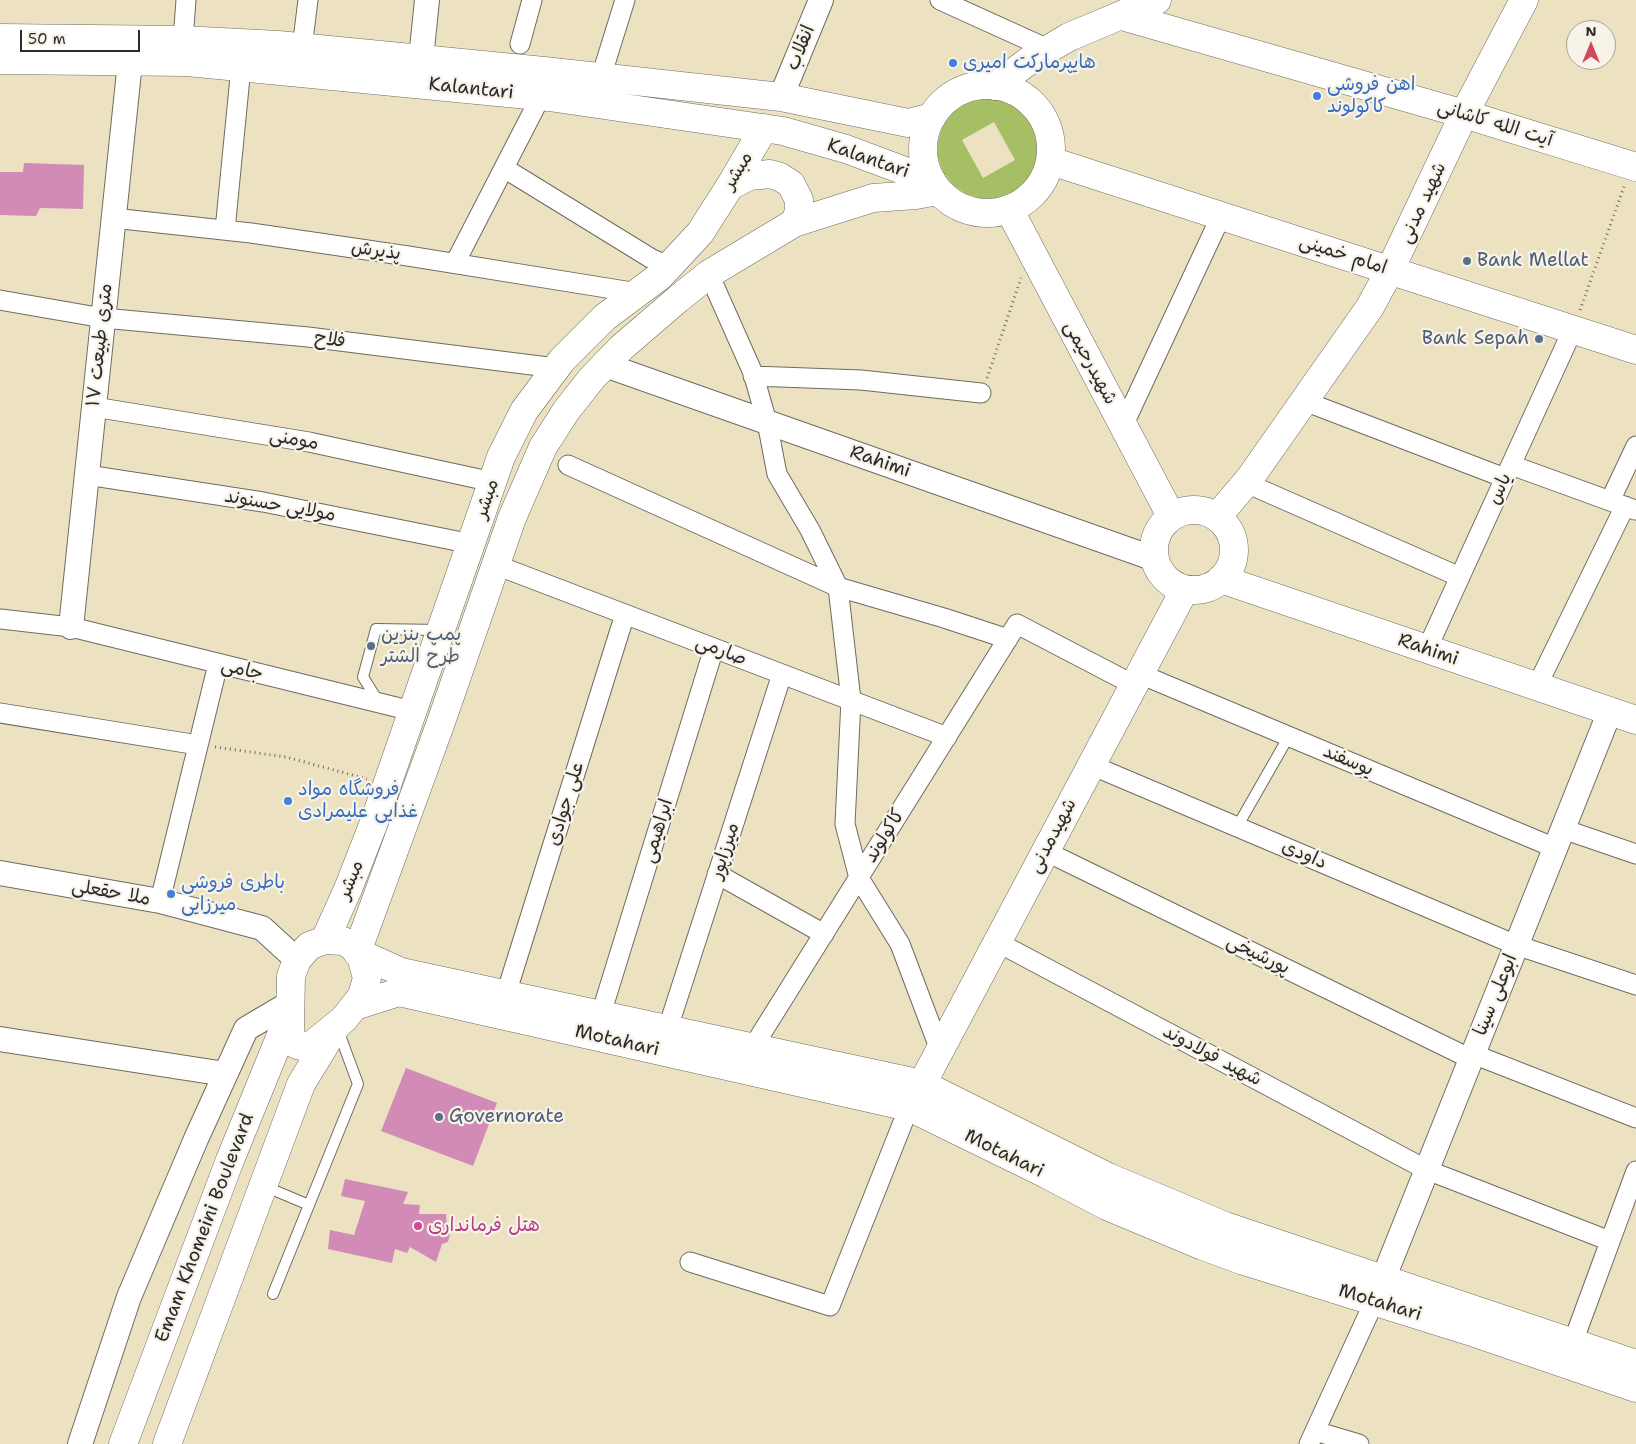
<!DOCTYPE html>
<html>
<head>
<meta charset="utf-8">
<style>
  body { margin:0 }
  #map { position:relative; width:1636px; height:1444px; overflow:hidden; background:#ece2c1; font-family:"Shantell Sans",sans-serif }
  canvas { display:block }
  .north { position:absolute; left:1566px; top:20px; width:50px; height:50px; box-sizing:border-box; background:#f7f3e8; border:1px solid #a5a39c; border-radius:50%; rotate:0deg; font-size:14px; font-weight:700; line-height:20px; text-align:center; color:#2b2b2b }
  .north::after { content:''; display:block; margin:auto; width:18px; height:22px; background:#d1495b; clip-path:polygon(50% 0,100% 100%,50% 72%,0 100%) }
  .scale { position:absolute; left:20px; top:30px; width:120px; height:22px; box-sizing:border-box; border:2px solid #2b2b2b; border-top:0; padding-left:6px; font-size:15px; line-height:18px; white-space:nowrap; color:#2b2b2b; -webkit-text-stroke:4px #f7f3e8; paint-order:stroke }
</style>
</head>
<body>
<div id="map">
<canvas width="1636" height="1444"></canvas>
<div class="north">N</div>
<div class="scale">50 m</div>
</div>
<script>
const g = document.querySelector('canvas').getContext('2d');
g.lineJoin = 'round';
function paint(path, color) { g.fillStyle = color; g.fill(path, 'evenodd'); }
const shape = rows => new Path2D(rows.map(r => 'M' + r).join(''));
function stroke(path, color, width, dash) { g.strokeStyle = color; g.lineWidth = width; g.lineCap = dash ? 'butt' : 'round'; g.setLineDash(dash || []); g.stroke(path); }
function write(font, color, halo, rows, align = 'center') {
  g.font = font + ' "Shantell Sans","Playpen Sans Arabic",sans-serif'; g.lineWidth = 4.5; g.setLineDash([]); g.textBaseline = 'middle'; g.strokeStyle = halo; g.fillStyle = color; for (const [text, x, y, turn = 0] of rows) {
    g.save(); g.translate(x, y); g.rotate((+turn || 0) * Math.PI / 180); g.textAlign = isNaN(turn) ? turn : align; if (halo) g.strokeText(text, 0, 0); g.fillText(text, 0, 0); g.restore();
  }
}
paint(shape([
  [983,99,1000,100,1016,107,1028,119,1036,133,1038,150,1035,167,1026,181,1013,192,998,198,982,199,966,194,953,185,943,172,938,157,938,141,943,125,953,112,967,103],
  [994,122,1015,160,983,178,962,140]
]), '#a7bf64');
paint(shape([
  [24,163,84,165,83,209,40,208,36,216,0,215,0,172,23,172],
  [406,1068,497,1103,473,1166,381,1131],
  [345,1179,408,1192,403,1204,420,1205,419,1214,446,1214,447,1231,450,1234,448,1242,442,1244,436,1262,410,1247,407,1253,395,1249,392,1263,328,1249,330,1230,354,1235,365,1201,341,1196]
]), '#d28bb7');
const service = shape([
  [378,701,363,677,376,629,440,630],
  [1237,827,1289,736],
  [264,1186,309,1205],
  [273,1294,358,1084,338,1030]
]);
const minor = shape([
  [940,0,1048,49],
  [183,40,186,0],
  [520,44,532,0],
  [302,48,308,0],
  [601,77,625,0],
  [504,168,652,259,669,266],
  [113,218,251,233,408,256,638,293],
  [225,230,241,67],
  [455,263,541,96],
  [709,274,753,373,767,422,777,474,810,530,838,587,851,700,845,824,859,878,900,944,940,1050],
  [0,300,103,318,308,337,556,368],
  [753,376,861,380,981,393],
  [1304,401,1505,478],
  [94,407,309,442,493,482],
  [1123,426,1221,216],
  [568,465,838,587,944,618,1008,639],
  [1511,465,1635,510],
  [87,475,263,502,472,544],
  [1246,483,1460,577],
  [1610,501,1636,446],
  [496,565,947,737],
  [0,619,71,627,412,711],
  [1427,649,1573,329],
  [1140,674,1555,848],
  [1537,686,1625,506],
  [0,713,198,745],
  [1091,765,1516,945,1636,985],
  [1563,829,1636,854],
  [1045,851,1471,1059],
  [717,874,824,934],
  [160,901,218,664],
  [997,942,1427,1170,1610,1241],
  [506,994,625,614],
  [601,1014,714,648],
  [668,1028,782,674],
  [753,1047,1017,624,1134,685],
  [1473,1054,1636,1118],
  [690,1262,830,1306,909,1107],
  [1573,1342,1636,1171],
  [1315,1431,1359,1444],
  [1309,1444,1374,1302]
]);
const tertiary = shape([
  [421,59,427,0],
  [781,97,821,0],
  [605,365,1155,559],
  [71,627,130,62],
  [0,873,160,901,262,928,297,960],
  [0,1039,225,1074],
  [1376,1297,1610,711],
  [80,1444,129,1297,196,1139,246,1029,290,1003]
]);
const secondary = shape([
  [1122,16,1464,114,1636,167],
  [995,86,1030,60,1069,37,1157,0],
  [1051,161,1636,350],
  [1009,209,1171,516],
  '1154 550a40 40 0 1 1 80 0a40 40 0 1 1-80 0Z',
  [1217,517,1250,478,1370,307,1390,270,1464,114,1524,0],
  [1221,579,1636,720],
  [357,952,401,972,922,1084,1108,1177,1225,1226,1636,1364],
  [355,1006,399,992,909,1107,1046,1174,1107,1206,1203,1246,1244,1261,1475,1333,1636,1388],
  [922,1084,1185,589]
]);
const primary = shape([
  [0,38,183,40,278,45,544,71,781,97,908,123,932,117],
  [0,60,187,62,549,97,783,131,846,149,932,181],
  '923 149a64 64 0 1 1 128 0a64 64 0 1 1-128 0Z',
  [730,186,749,176,770,174,780,177,791,184,799,200,799,212,794,223],
  [325,940,348,889,373,825,501,457,524,411,562,360,605,317,660,276,700,233,730,186,764,128],
  [325,940,343,941,352,946,361,956,367,978,362,996,344,1019,313,1044,305,1047,297,1045,291,1038,290,1025,291,976,297,960,309,946,325,940],
  [357,952,440,725,512,518,543,447,566,411,592,378,621,348,678,299,709,274,794,223,873,198,916,195,938,191],
  [123,1444,230,1160,290,1013],
  [167,1444,301,1084,337,1025]
]);
stroke(service, '#6f6b60', 12);
stroke(minor, '#6f6b60', 21);
stroke(tertiary, '#6f6b60', 26);
stroke(secondary, '#6f6b60', 29);
stroke(primary, '#6f6b60', 29);
stroke(shape([
  [1580,310,1625,184],
  [987,378,1021,278],
  [215,747,286,757,367,779]
]), '#6f6b60', 3, [1, 4]);
stroke(service, '#fff', 10);
stroke(minor, '#fff', 19);
stroke(tertiary, '#fff', 24);
stroke(secondary, '#fff', 28);
stroke(primary, '#fff', 28);
for (const [x, y, r, color] of [
  [953,63,5,"#3f7fe0"],
  [1317,96,5,"#3f7fe0"],
  [1467,261,5,"#5c6f8a"],
  [1539,339,5,"#5c6f8a"],
  [371,646,5,"#5c6f8a"],
  [288,801,5,"#3f7fe0"],
  [171,894,5,"#3f7fe0"],
  [439,1117,5,"#5c6f8a"],
  [418,1226,5,"#d1479c"]
]) { const dot = new Path2D(); dot.arc(x, y, r, 0, 2 * Math.PI); g.fillStyle = color; g.fill(dot); stroke(dot, '#f7f3e8', 2); }
write('19px', '#2b2b2b', '#f7f3e8', [
  ["انقلاب",801,48,-68],
  ["Kalantari",471,89,6],
  ["آیت الله کاشانی",1495,124,17],
  ["Kalantari",868,159,19],
  ["مبشر",738,171,-59],
  ["شهید مدنی",1423,203,-65],
  ["پذیرش",376,251,8],
  ["امام خمینی",1343,255,18],
  ["فلاح",330,340,7],
  ["۱۷ متری طبیعت",100,345,-84],
  ["شهیدرحیمی",1090,363,62],
  ["مومنی",294,440,10],
  ["Rahimi",880,462,19],
  ["یاس",1500,489,-65],
  ["مبشر",487,499,-71],
  ["مولایی حسنوند",280,506,10],
  ["Rahimi",1428,650,19],
  ["صارمی",721,651,21],
  ["جامی",242,670,14],
  ["یوسفند",1348,761,23],
  ["علی جوادی",566,804,-73],
  ["ابراهیمی",658,831,-73],
  ["کاکولوند",885,836,-58],
  ["شهیدمدنی",1053,836,-62],
  ["میرزاپور",725,851,-72],
  ["داودی",1304,855,23],
  ["مبشر",351,880,-68],
  ["ملا حقعلی",111,893,10],
  ["پورشیخی",1258,955,26],
  ["ابوعلی سینا",1496,995,-68],
  ["Motahari",617,1041,13],
  ["شهید فولادوند",1212,1056,28],
  ["Motahari",1004,1154,26],
  ["Emam Khomeini Boulevard",205,1228,-69],
  ["Motahari",1380,1303,17]
]);
write('19px', '#366cbe', '#f7f3e8', [
  ["هایپرمارکت امیری",963,63],
  ["اهن فروشی",1327,85],
  ["کاکولوند",1327,107],
  ["فروشگاه مواد",298,790],
  ["غذایی علیمرادی",298,812],
  ["باطری فروشی",181,883],
  ["میرزایی",181,905]
], 'left');
write('19px', '#4e5e75', '#f7f3e8', [
  ["Bank Mellat",1477,261],
  ["Bank Sepah",1529,339,"right"],
  ["پمپ بنزین",381,635],
  ["طرح الشتر",381,657],
  ["Governorate",449,1117]
], 'left');
write('19px', '#b23c85', '#f7f3e8', [
  ["هتل فرمانداری",428,1226]
], 'left');
</script>
</body>
</html>
